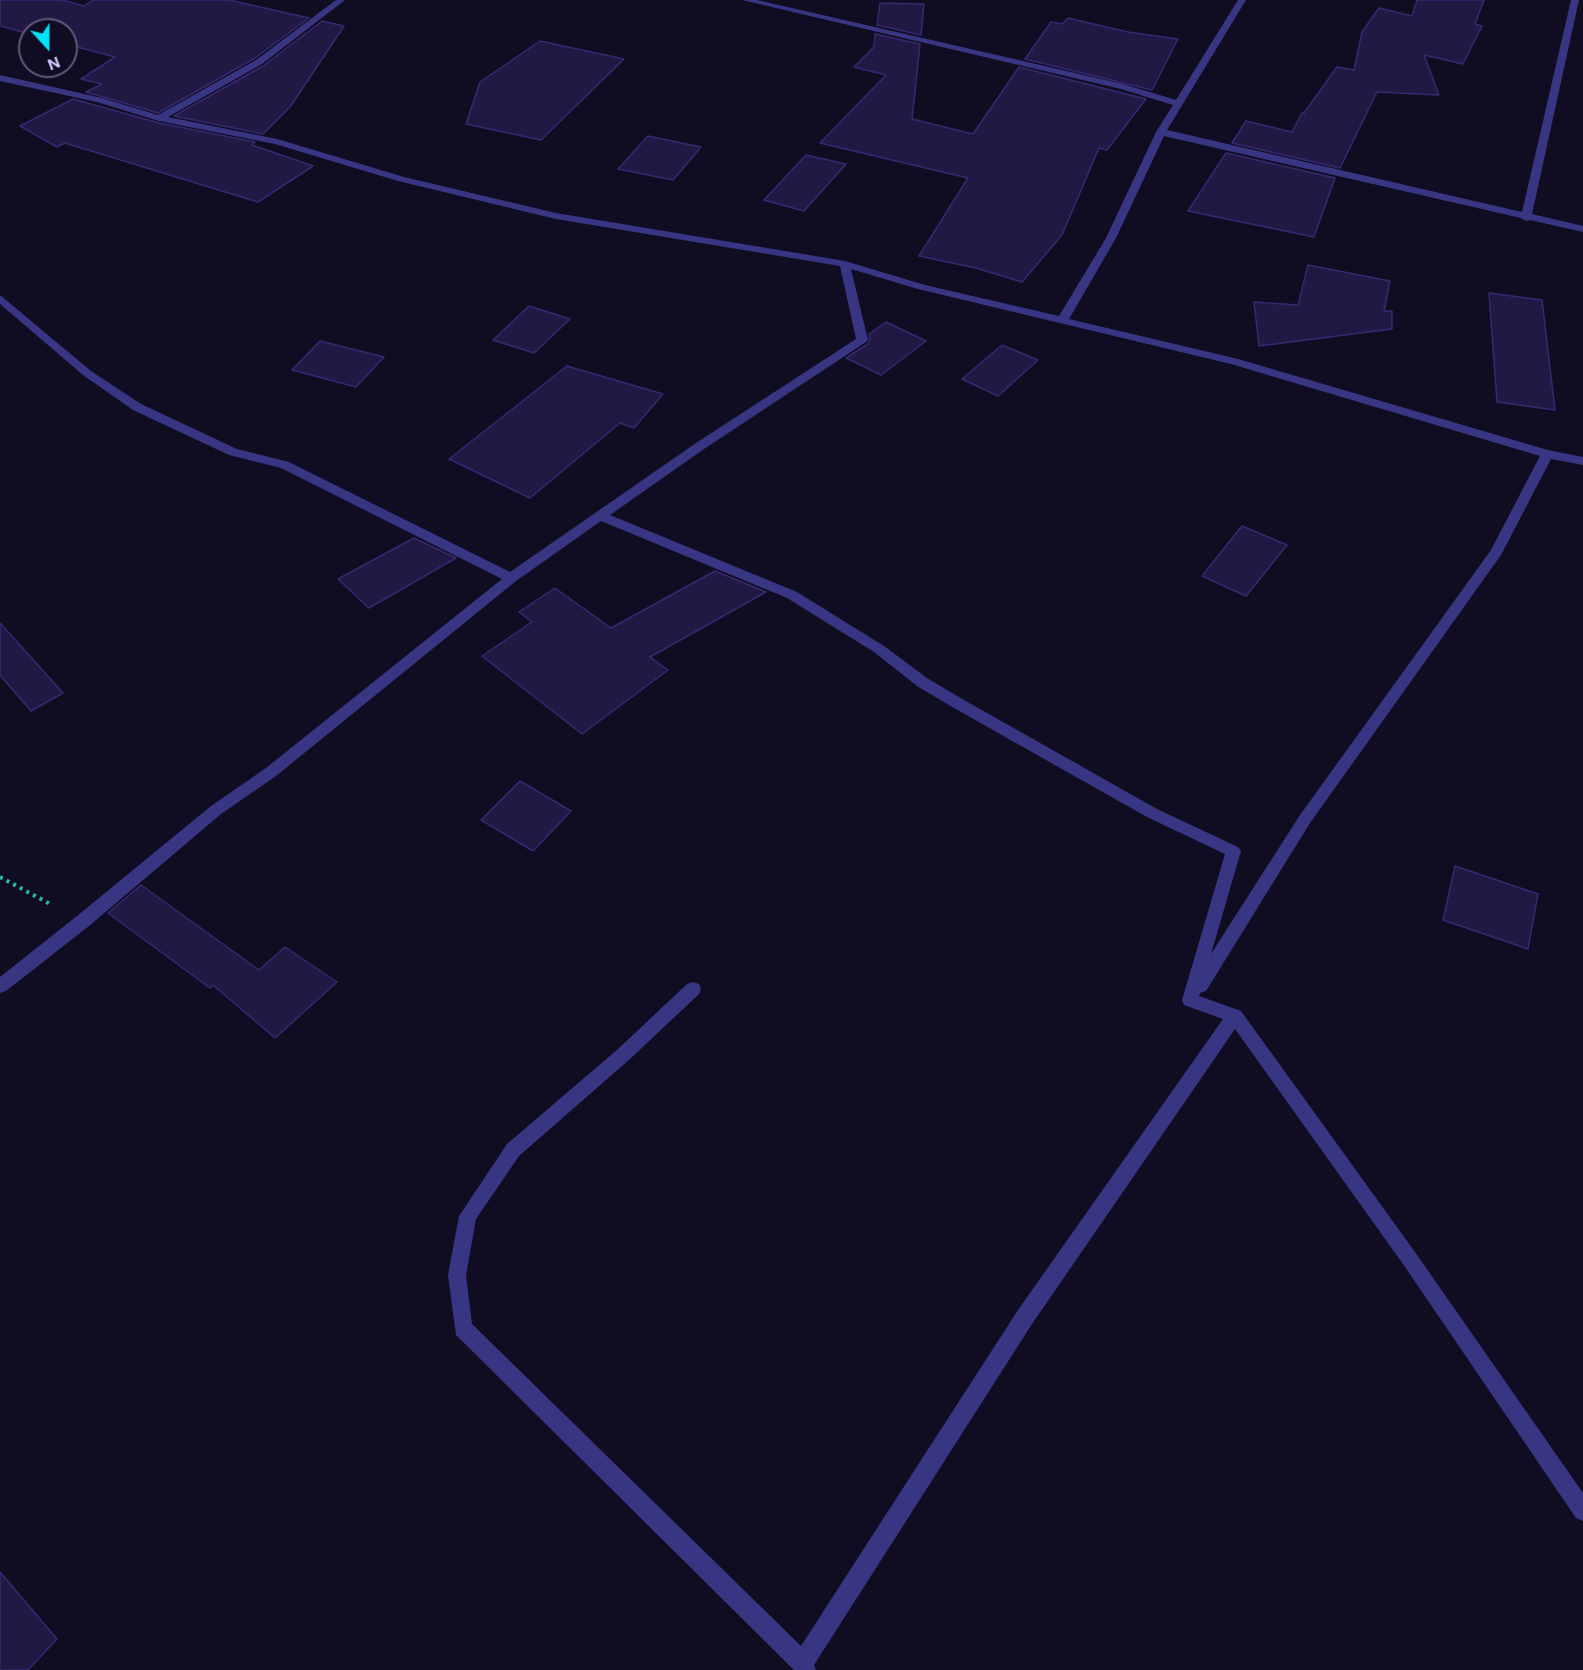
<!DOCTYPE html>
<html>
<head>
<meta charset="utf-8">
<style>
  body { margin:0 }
  #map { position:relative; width:1583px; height:1670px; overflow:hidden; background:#100d22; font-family:"DM Sans",sans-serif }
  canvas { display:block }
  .north { position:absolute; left:18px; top:18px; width:60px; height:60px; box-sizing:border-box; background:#100d22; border:2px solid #5e5a7a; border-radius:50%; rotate:159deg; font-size:16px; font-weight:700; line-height:24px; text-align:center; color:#d3ceff }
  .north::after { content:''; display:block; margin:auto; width:21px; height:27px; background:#00e2f9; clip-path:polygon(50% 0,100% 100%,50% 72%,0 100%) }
</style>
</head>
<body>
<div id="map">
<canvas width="1583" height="1670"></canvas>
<div class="north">N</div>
</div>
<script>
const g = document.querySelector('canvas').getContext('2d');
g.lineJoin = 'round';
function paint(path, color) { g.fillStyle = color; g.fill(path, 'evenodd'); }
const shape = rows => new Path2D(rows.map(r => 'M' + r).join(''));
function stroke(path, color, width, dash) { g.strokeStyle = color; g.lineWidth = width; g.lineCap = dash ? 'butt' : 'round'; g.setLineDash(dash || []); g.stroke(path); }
const building = shape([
  [0,0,62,0,84,6,93,0,229,0,309,18,255,58,158,113,86,92,102,84,81,79,115,57,66,44,66,30,30,30,30,34,0,26,0,0],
  [1417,0,1484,0,1475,24,1482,26,1463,64,1424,55,1439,95,1377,92,1340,168,1232,143,1246,121,1292,132,1302,113,1304,113,1337,67,1354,70,1362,32,1379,8,1412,16,1417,0],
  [880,3,924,4,921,35,877,25,880,3],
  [1068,18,1128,32,1178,39,1152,90,1025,59,1051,22,1062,24,1068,18],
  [322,21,344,26,290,107,263,134,174,116,263,66,322,21],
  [875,34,920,44,912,119,973,134,1019,67,1146,99,1107,150,1099,148,1062,235,1022,282,976,268,919,256,968,178,820,143,886,75,854,67,874,47,875,34],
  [540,41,624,59,541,140,466,124,480,82,540,41],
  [73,99,159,123,255,142,252,145,313,166,258,202,65,143,57,147,20,126,73,99],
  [648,136,701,147,673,180,618,169,648,136],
  [1226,153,1335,178,1314,237,1188,211,1226,153],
  [806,155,846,164,804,211,764,200,806,155],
  [1308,265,1390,281,1384,311,1392,311,1392,329,1259,346,1254,302,1298,305,1308,265],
  [1489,293,1542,300,1555,410,1497,402,1489,293],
  [529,306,570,319,534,353,493,340,529,306],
  [886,322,926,341,881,375,846,358,868,344,870,339,869,334,886,322],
  [320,341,384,357,356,387,292,370,320,341],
  [1002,345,1038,360,998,396,962,379,1002,345],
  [567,366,663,394,634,428,620,423,530,498,449,459,567,366],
  [1242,526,1287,545,1246,596,1202,576,1242,526],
  [414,538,456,558,369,608,338,579,414,538],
  [715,571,766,592,650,657,668,670,582,734,482,656,532,622,519,612,555,588,611,628,715,571],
  [0,623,63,693,31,711,0,675,0,623],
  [520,781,571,811,533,851,481,820,520,781],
  [1455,866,1538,894,1528,949,1443,920,1455,866],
  [141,885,259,970,285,947,337,982,275,1038,213,985,210,988,108,913,141,885],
  [0,1572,57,1639,28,1670,0,1670,0,1572]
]);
paint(building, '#211844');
stroke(building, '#372971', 1.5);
stroke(shape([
  [0,877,52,905]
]), '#2ab7ae', 4, [3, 4.5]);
paint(shape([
  [336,0,345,0,262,64,168,117,277,139,404,177,556,213,845,261,925,285,1059,316,1106,238,1156,132,1173,105,1121,89,742,0,757,0,1123,84,1176,100,1238,0,1246,0,1167,130,1522,212,1571,0,1579,0,1532,214,1583,226,1583,232,1530,220,1526,221,1521,218,1164,136,1116,238,1069,319,1238,359,1548,450,1583,457,1583,465,1551,459,1501,555,1310,823,1206,991,1200,993,1199,996,1241,1011,1415,1252,1583,1493,1583,1521,1576,1518,1403,1264,1235,1029,1032,1324,814,1665,816,1670,794,1670,456,1335,448,1275,459,1216,507,1144,618,1049,687,984,693,982,699,984,701,989,699,994,630,1059,519,1156,476,1219,466,1275,472,1324,801,1646,1018,1310,1223,1019,1184,1005,1182,1000,1225,854,1147,817,954,708,917,686,874,652,787,598,601,521,516,581,276,776,221,814,89,926,6,991,0,993,0,977,77,916,211,806,266,768,502,579,281,468,229,455,133,410,83,375,0,304,0,295,91,371,141,404,237,449,289,462,510,572,696,443,856,339,840,266,556,219,398,181,275,144,159,121,97,102,0,81,0,75,102,98,158,115,256,60,336,0],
  [851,269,918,289,1231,364,1540,456,1491,550,1300,815,1211,954,1241,851,1238,847,1157,809,964,700,927,678,884,646,797,592,610,515,704,449,866,342,868,340,851,269]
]), '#383683');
</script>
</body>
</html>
